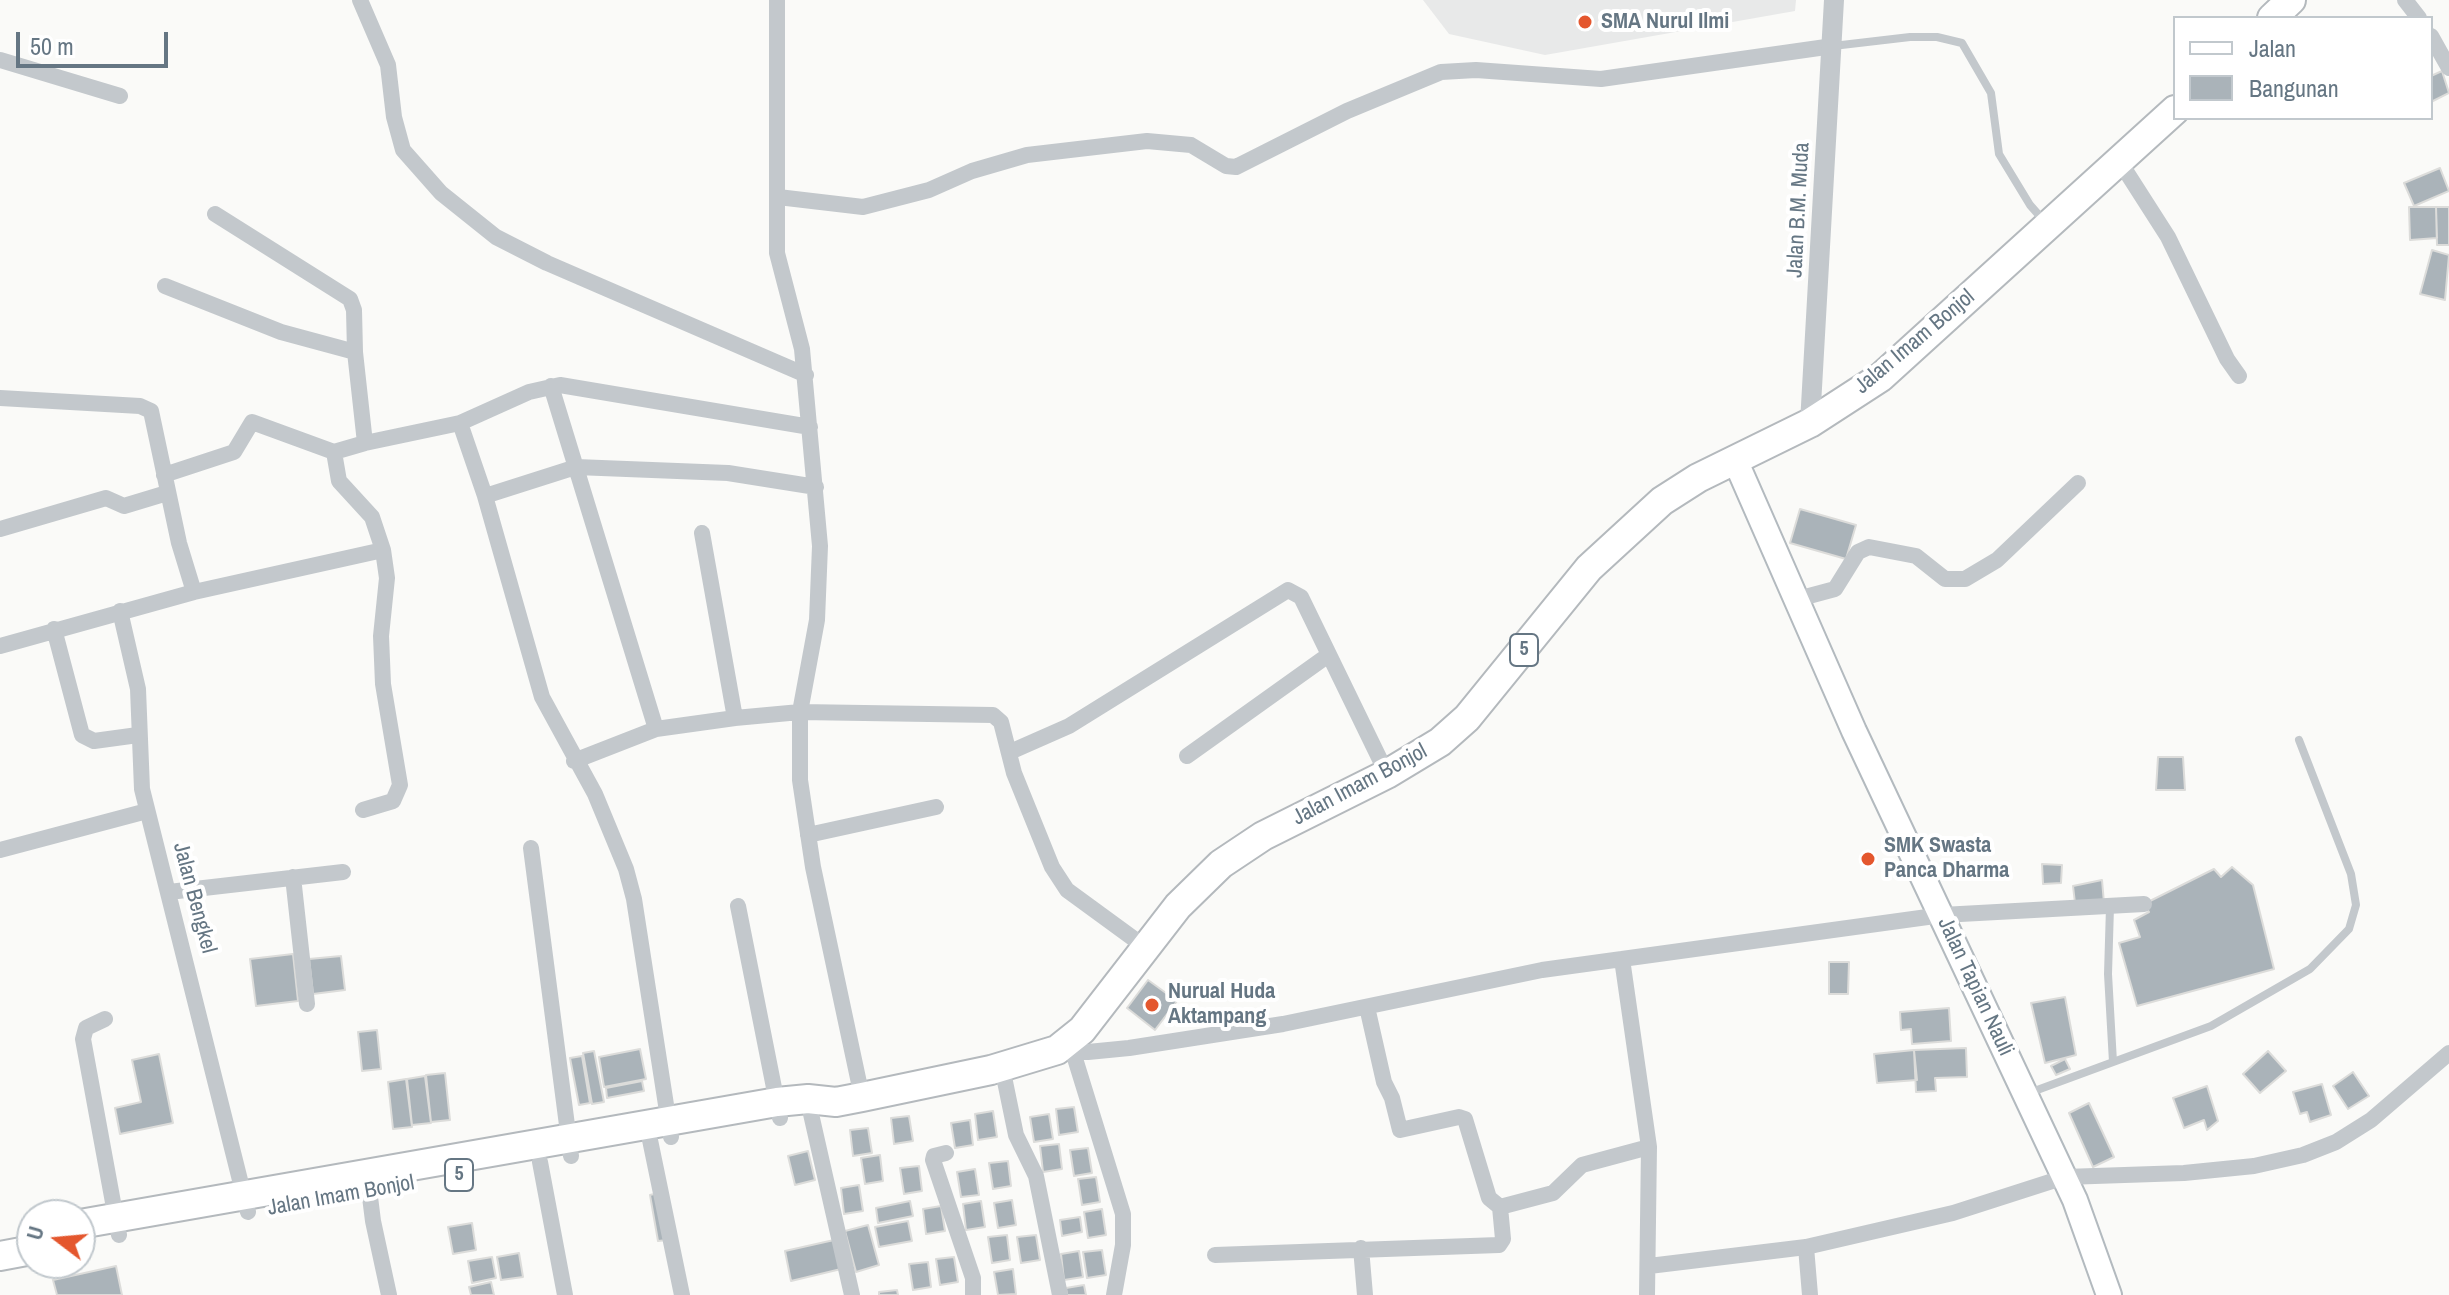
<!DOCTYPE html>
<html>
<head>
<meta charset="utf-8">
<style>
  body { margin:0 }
  #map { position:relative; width:2449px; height:1295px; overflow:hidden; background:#fafaf8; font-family:"Archivo Narrow",sans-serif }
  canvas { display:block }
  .legend { position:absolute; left:2173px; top:16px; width:260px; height:104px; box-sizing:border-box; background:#fff; border:2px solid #c1c8cd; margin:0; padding:10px 14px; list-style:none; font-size:24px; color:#657683 }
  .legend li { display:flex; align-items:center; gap:16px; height:40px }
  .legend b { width:40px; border:2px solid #c1c8cd }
  .north { position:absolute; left:16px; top:1199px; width:80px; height:80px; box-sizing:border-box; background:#fff; border:2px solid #c1c8cd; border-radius:50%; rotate:286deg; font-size:22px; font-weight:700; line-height:32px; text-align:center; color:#657683 }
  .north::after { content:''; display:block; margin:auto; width:28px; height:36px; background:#e4572e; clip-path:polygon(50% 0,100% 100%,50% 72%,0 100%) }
  .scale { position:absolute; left:16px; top:32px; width:152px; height:36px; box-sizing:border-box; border:4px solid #657683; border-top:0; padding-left:10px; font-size:24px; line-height:28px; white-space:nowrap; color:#657683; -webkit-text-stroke:6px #fff; paint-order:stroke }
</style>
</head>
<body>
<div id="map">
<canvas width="2449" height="1295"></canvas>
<ul class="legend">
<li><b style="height:10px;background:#fff"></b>Jalan</li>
<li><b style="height:22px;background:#aab3b9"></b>Bangunan</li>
</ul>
<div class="north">U</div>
<div class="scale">50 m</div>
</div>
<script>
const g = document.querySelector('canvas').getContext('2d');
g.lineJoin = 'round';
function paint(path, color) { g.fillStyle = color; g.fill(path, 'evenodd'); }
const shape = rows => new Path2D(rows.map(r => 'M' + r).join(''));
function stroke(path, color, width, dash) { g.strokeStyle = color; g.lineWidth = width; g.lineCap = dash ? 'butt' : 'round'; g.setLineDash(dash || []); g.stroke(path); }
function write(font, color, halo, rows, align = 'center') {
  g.font = font + ' "Archivo Narrow",sans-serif'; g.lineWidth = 8; g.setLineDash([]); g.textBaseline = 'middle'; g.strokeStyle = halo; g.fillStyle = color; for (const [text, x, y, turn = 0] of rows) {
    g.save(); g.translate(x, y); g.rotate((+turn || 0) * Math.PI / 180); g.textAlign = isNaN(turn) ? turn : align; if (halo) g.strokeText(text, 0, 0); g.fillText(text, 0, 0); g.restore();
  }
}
paint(shape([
  [1423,0,1796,0,1795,11,1545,55,1449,34]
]), '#e8e9e9');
const building = shape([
  [2442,71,2449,93,2431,102,2431,76,2442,71],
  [2440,168,2449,191,2414,206,2404,183,2440,168],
  [2409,207,2436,207,2437,238,2410,240,2409,207],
  [2436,207,2449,207,2449,245,2437,245,2436,207],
  [2432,250,2449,255,2445,300,2420,294,2432,250],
  [1800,509,1856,525,1846,559,1790,543,1800,509],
  [2158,757,2183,757,2185,790,2156,790,2158,757],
  [2042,864,2062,865,2061,883,2043,884,2042,864],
  [2232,867,2253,885,2274,969,2137,1006,2119,943,2140,937,2134,920,2149,912,2144,904,2214,869,2221,877,2232,867],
  [2102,880,2104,903,2075,903,2073,886,2102,880],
  [293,954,298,1001,256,1006,250,959,293,954],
  [341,956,345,990,313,994,309,959,341,956],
  [1829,962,1849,962,1848,994,1829,994,1829,962],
  [1148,980,1177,1001,1155,1030,1127,1008,1148,980],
  [2065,997,2076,1055,2045,1063,2031,1003,2065,997],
  [1949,1008,1951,1041,1912,1044,1911,1029,1901,1030,1900,1012,1949,1008],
  [377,1030,381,1069,362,1071,358,1032,377,1030],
  [1966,1048,1967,1077,1935,1078,1936,1091,1916,1092,1914,1050,1966,1048],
  [640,1049,646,1079,604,1087,599,1057,640,1049],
  [1914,1050,1917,1080,1877,1083,1874,1054,1914,1050],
  [594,1051,604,1102,592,1104,583,1053,594,1051],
  [2268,1051,2286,1071,2260,1093,2243,1074,2268,1051],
  [159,1054,173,1123,120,1134,115,1108,141,1102,132,1060,159,1054],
  [582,1056,590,1103,579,1105,570,1058,582,1056],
  [2065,1059,2070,1069,2056,1075,2051,1066,2065,1059],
  [2353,1072,2369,1096,2348,1109,2333,1086,2353,1072],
  [445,1073,450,1120,431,1122,426,1075,445,1073],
  [425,1076,431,1123,412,1125,407,1079,425,1076],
  [406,1079,412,1127,393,1129,388,1082,406,1079],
  [642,1081,644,1091,607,1098,606,1088,642,1081],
  [2322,1084,2331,1115,2310,1122,2307,1112,2300,1114,2293,1092,2322,1084],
  [2207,1086,2218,1121,2207,1130,2204,1120,2184,1128,2173,1098,2207,1086],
  [2089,1103,2114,1157,2093,1167,2069,1113,2089,1103],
  [1074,1107,1078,1132,1059,1135,1056,1109,1074,1107],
  [993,1111,997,1137,978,1140,975,1114,993,1111],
  [1049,1114,1053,1139,1034,1142,1030,1117,1049,1114],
  [909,1116,913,1141,894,1144,891,1118,909,1116],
  [970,1120,973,1145,955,1148,951,1123,970,1120],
  [868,1128,872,1153,853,1156,850,1130,868,1128],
  [1059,1144,1062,1169,1043,1172,1040,1146,1059,1144],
  [1088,1148,1092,1173,1074,1176,1070,1150,1088,1148],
  [808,1151,815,1180,795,1185,788,1156,808,1151],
  [880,1155,883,1181,865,1184,861,1158,880,1155],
  [1008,1161,1011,1186,993,1189,989,1163,1008,1161],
  [919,1166,922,1191,904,1194,900,1168,919,1166],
  [975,1169,979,1195,961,1197,957,1172,975,1169],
  [1096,1177,1100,1202,1082,1205,1078,1179,1096,1177],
  [859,1185,863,1211,844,1214,841,1188,859,1185],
  [658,1193,667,1240,658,1241,650,1195,658,1193],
  [1012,1200,1016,1225,998,1228,994,1203,1012,1200],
  [910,1201,913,1216,878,1223,876,1208,910,1201],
  [981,1201,985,1227,966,1230,963,1204,981,1201],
  [941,1206,945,1231,926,1234,923,1209,941,1206],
  [1102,1209,1106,1235,1088,1238,1084,1212,1102,1209],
  [1080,1217,1082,1232,1062,1236,1060,1220,1080,1217],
  [908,1221,912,1241,879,1247,875,1227,908,1221],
  [472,1223,476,1250,453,1254,448,1227,472,1223],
  [868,1225,879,1265,856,1272,845,1231,868,1225],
  [1007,1235,1010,1260,992,1263,988,1237,1007,1235],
  [1036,1235,1040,1260,1021,1263,1017,1237,1036,1235],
  [834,1240,841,1269,791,1281,785,1251,834,1240],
  [1102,1250,1106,1275,1087,1278,1083,1252,1102,1250],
  [1079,1251,1083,1277,1064,1280,1061,1254,1079,1251],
  [519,1253,523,1277,501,1280,497,1257,519,1253],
  [492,1257,496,1278,472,1283,468,1261,492,1257],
  [954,1257,958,1282,940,1285,936,1259,954,1257],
  [928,1262,931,1287,913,1290,909,1264,928,1262],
  [116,1266,122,1295,57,1295,53,1280,116,1266],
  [1013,1269,1016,1294,998,1295,994,1272,1013,1269],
  [491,1282,494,1295,471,1295,469,1287,491,1282],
  [1084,1285,1086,1295,1067,1295,1066,1288,1084,1285],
  [897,1290,898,1295,879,1295,879,1292,897,1290]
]);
paint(building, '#aab3b9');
stroke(building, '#dcdcda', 2);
const secondary = shape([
  [1736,462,1854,731,2075,1200,2109,1295]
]);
const trunk = shape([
  [2272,18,2291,0],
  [80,1224,777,1102,808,1099,836,1102,862,1097,991,1070,1057,1050,1082,1030,1178,906,1221,864,1263,836,1387,774,1440,742,1467,718,1589,568,1662,501,1698,478,1810,423,1881,377,2175,110],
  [0,1256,32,1250]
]);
stroke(secondary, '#b3babf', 28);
stroke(trunk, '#b4b9bd', 32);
stroke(shape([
  [1833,46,1910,37,1937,37,1962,43,1991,93,1999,154,2030,205,2045,222],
  [2110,907,2108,974,2113,1062],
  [2029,1093,2211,1026,2310,969,2349,929,2356,905,2351,874,2299,740]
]), '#c3c8cc', 8);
stroke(shape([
  [360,0,388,65,394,117,403,150,441,193,496,237,547,263,806,375],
  [777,0,777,253,802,349,820,546,817,620,800,712,800,780,813,867,862,1097],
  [2405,0,2419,18],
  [2431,36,2449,68],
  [0,60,120,96],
  [2120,162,2168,237,2227,359,2239,376],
  [778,197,863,207,929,190,972,171,1027,155,1147,141,1191,145,1226,166,1236,167,1347,111,1441,72,1476,70,1601,79,1833,46],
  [215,214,350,299,354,310,355,352],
  [165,286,281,332,355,352,365,443,460,423,529,392,560,385,810,427],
  [551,386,656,729],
  [0,398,140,406,151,411,179,543,194,592],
  [460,423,485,496,542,697,595,794,626,869,634,899,671,1137],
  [334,452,339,481,372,517,383,550],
  [164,475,234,452,252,422,334,452,365,443],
  [485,496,576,467,728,473,816,487],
  [0,529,106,498,124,506,167,493],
  [702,533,735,718],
  [1794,600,1835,589,1858,552,1869,547,1916,556,1945,579,1965,579,1997,560,2078,483],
  [120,611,138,689,142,789,248,1212],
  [54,629,82,735,94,741,138,735],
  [0,646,194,592,383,550,387,578,381,636,383,684,400,785,393,801,363,810],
  [1010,752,1069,726,1288,590,1301,597,1387,774],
  [1187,756,1327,656],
  [574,761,656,729,735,718,800,712,993,715,1001,722,1014,773,1052,867,1067,890,1145,947],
  [808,835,936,807],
  [531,848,571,1156],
  [0,850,147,811],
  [293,877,307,1004],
  [169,892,343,872],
  [738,906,780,1118],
  [1622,959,1649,1147,1647,1295],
  [1367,1007,1384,1082,1392,1098,1400,1130,1459,1117,1465,1119,1489,1198,1500,1207],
  [105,1019,86,1028,83,1039,119,1235],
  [1058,1050,1088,1052,1129,1048,1283,1024,1542,970,1942,915,2144,904],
  [1073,1052,1123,1214,1123,1245,1114,1295],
  [1002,1067,1016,1135,1036,1176,1060,1295],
  [811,1114,852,1295],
  [650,1140,682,1295],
  [946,1153,934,1156,933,1160,973,1278,973,1295],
  [540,1162,565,1295],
  [367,1173,373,1221,389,1295],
  [1806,1247,1810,1295],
  [1361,1248,1365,1295],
  [1215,1255,1499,1245,1503,1239,1500,1207,1553,1193,1582,1165,1649,1147],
  [1649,1266,1806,1247,1953,1213,2065,1177,2184,1173,2254,1166,2303,1155,2336,1142,2371,1120,2449,1053]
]), '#c3c8cc', 16);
stroke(shape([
  [1810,423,1834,0]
]), '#c3c8cc', 20);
stroke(secondary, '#fff', 24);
stroke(trunk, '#fff', 28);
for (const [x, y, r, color] of [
  [1585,22,8,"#e4572e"],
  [1868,859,8,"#e4572e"],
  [1152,1005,8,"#e4572e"]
]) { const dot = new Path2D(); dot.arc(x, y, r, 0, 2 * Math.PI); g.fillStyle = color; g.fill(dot); stroke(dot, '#fff', 3); }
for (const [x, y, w] of [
  [1524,650,28],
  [459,1175,28]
]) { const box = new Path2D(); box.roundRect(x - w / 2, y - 16, w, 32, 6); g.fillStyle = '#fff'; g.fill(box); stroke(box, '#657683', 2); }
write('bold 20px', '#657683', null, [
  ["5",1524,650],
  ["5",459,1175]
]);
write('bold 22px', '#657683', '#fff', [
  ["SMA Nurul Ilmi",1601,22],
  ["SMK Swasta",1884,846],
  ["Panca Dharma",1884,871],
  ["Nurual Huda",1168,992],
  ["Aktampang",1168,1017]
], 'left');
write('22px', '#657683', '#fff', [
  ["Jalan B.M. Muda",1799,210,-87],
  ["Jalan Imam Bonjol",1915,342,-40],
  ["Jalan Imam Bonjol",1360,785,-28],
  ["Jalan Bengkel",194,898,75],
  ["Jalan Tapian Nauli",1975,987,65],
  ["Jalan Imam Bonjol",341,1196,-10]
]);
</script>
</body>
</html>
